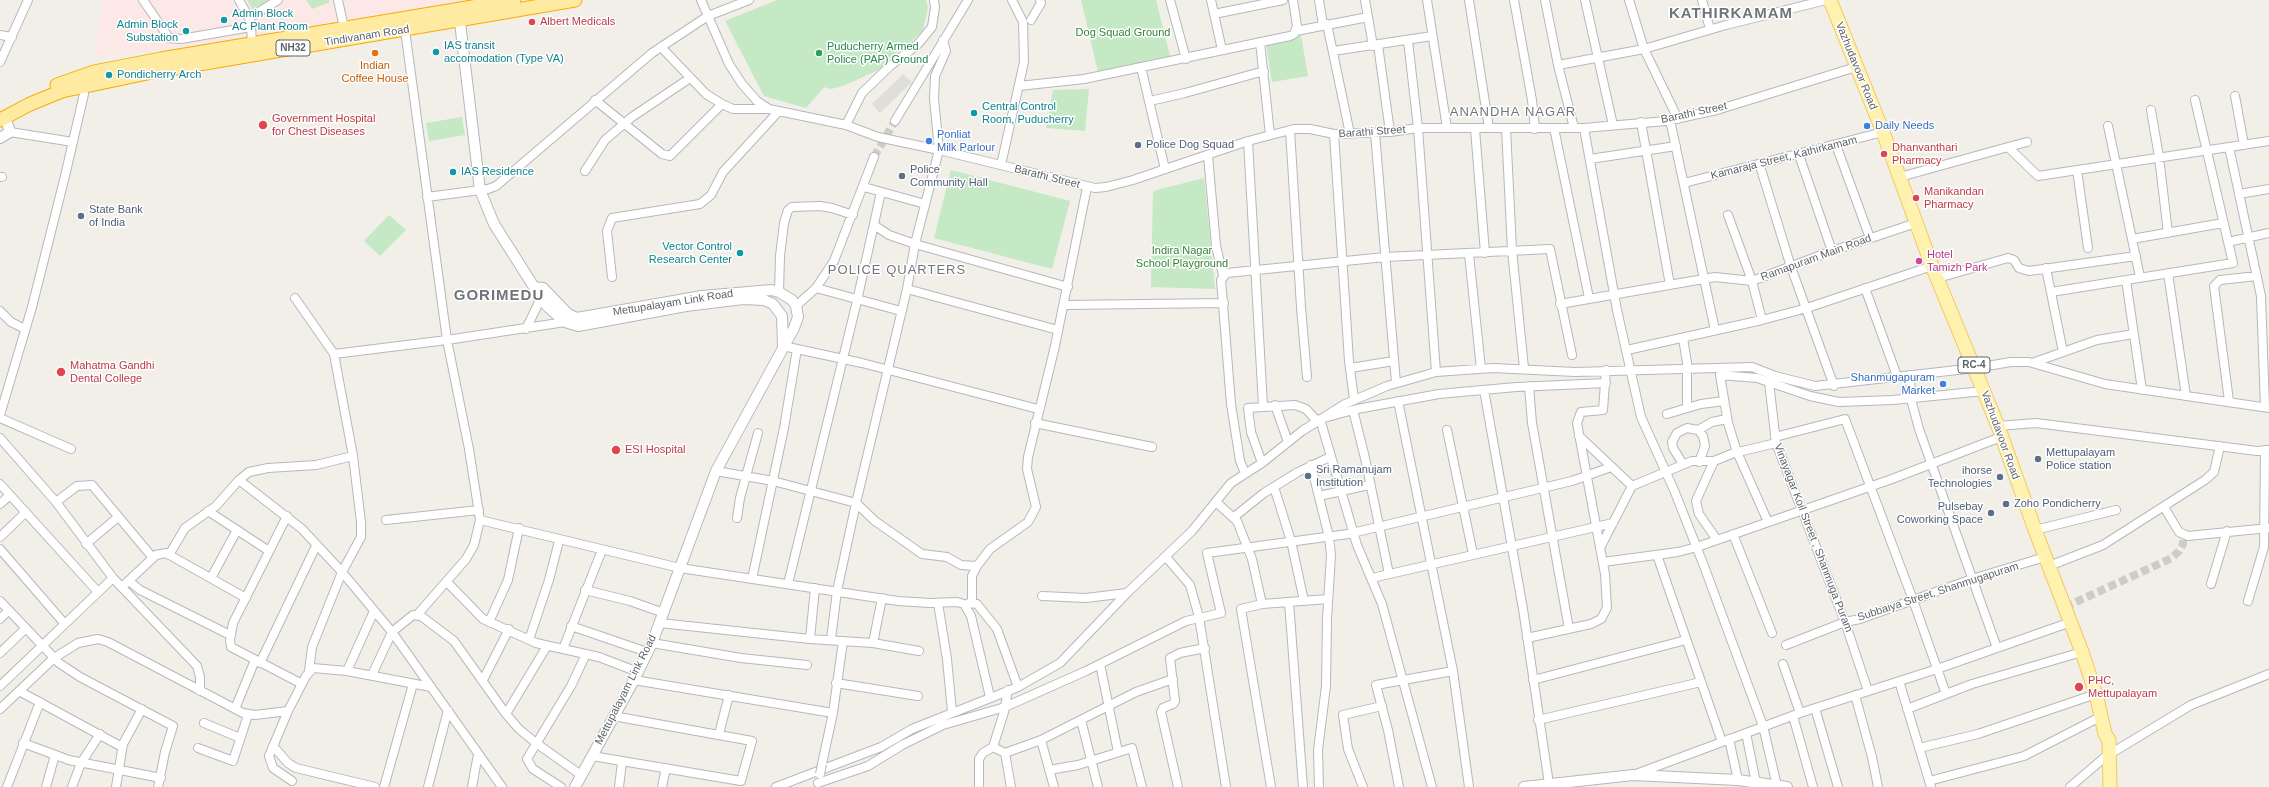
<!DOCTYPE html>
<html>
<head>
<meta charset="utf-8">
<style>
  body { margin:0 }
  canvas { display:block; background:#f1efe8 }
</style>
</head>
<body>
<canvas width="2269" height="787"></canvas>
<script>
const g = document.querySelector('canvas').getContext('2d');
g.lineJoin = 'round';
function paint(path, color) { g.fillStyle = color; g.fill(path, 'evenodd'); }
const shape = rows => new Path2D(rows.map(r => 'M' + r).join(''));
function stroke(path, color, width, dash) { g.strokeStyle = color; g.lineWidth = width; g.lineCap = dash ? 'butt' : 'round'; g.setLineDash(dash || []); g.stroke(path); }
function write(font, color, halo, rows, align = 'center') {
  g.font = font + ' Helvetica,sans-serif'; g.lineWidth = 3; g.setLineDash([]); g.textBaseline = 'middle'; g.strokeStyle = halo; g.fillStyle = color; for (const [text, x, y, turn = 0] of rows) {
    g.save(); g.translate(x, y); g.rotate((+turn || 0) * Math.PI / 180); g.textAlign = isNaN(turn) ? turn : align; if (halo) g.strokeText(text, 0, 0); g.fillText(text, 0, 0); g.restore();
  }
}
paint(shape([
  [903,74,912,82,880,113,872,104]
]), '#e0deda');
paint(shape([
  [103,0,473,0,174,48,94,58]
]), '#fce8e6');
paint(shape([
  [247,0,269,0,253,10],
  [306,0,329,0,330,2,312,9],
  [777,0,926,0,928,8,923,30,905,48,886,59,887,66,843,86,831,89,824,87,806,108,764,96,725,21],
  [1081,0,1156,0,1170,56,1098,72],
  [1301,35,1308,76,1272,82,1266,44],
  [1089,89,1085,131,1046,128,1053,90],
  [462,117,465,135,429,141,426,123],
  [951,170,1070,201,1052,269,934,238],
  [1204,178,1215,289,1151,287,1153,191],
  [389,215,406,230,380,256,364,241]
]), '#c5e8c5');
stroke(shape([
  [874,157,895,121],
  [2065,607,2172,558,2179,551,2183,544,2183,535]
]), '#ccccc8', 8, [8, 4]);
const minor = shape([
  [143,0,169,38,181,39,251,27,249,18,239,0],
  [338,0,344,28],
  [701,0,729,64,742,84,757,101,769,109,846,125,878,137,939,150,1095,188,1106,187,1133,180,1248,141,1294,129,1310,129,1334,134,1390,132,1418,128,1584,128,1666,121,1717,110,1856,67],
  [1170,0,1186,59],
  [1211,0,1222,50],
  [1319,0,1323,25],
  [1365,0,1373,46],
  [1427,0,1447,128],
  [1469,0,1489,128],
  [1514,0,1532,100,1535,129],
  [1545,0,1558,65,1574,128],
  [1585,0,1613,125],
  [1629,0,1644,49,1678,119],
  [1702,0,1710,29],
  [1214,14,1283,0],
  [249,18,278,0],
  [1031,20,1041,3,1040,0],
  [1327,24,1350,134],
  [251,27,252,43],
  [405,30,447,340,469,449,480,520,474,545,466,559,417,615],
  [1296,31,1368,17],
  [0,35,12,37],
  [1408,41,1418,128,1436,372],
  [1260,42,1270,135],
  [1378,45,1390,132],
  [661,47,706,94,722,104,733,109,769,109],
  [1333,51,1432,36],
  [0,62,28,0],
  [1558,65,1644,49,1726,25,1826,0],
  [1141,67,1165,169],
  [1019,86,1084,79,1290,36,1294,34,1297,26,1293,0],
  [2235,96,2244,145],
  [595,100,662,154,670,156,722,104],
  [1150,101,1185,93,1264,71],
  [2151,110,2159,157,2168,233],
  [1670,120,1715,330],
  [895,121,968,0],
  [1641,122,1670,285],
  [846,125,862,93,890,66,918,44,932,27,935,7,934,0],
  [2108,126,2140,277],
  [1506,128,1512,250,1524,368],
  [1554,128,1589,298],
  [1584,128,1617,310,1641,417,1674,490,1704,566,1763,726,1777,786],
  [1475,129,1485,253],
  [1290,130,1301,307,1307,377],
  [10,132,73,142],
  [1375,133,1396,383],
  [1334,134,1349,361,1354,399],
  [1248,141,1263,406],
  [1836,145,1870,238],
  [2008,147,2027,142],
  [2229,147,2261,296,2265,407],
  [1799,155,1832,251],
  [1208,156,1216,246,1223,275],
  [1590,159,1676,146],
  [1001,165,1024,62,1023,22,1012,0],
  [1760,166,1791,267,1834,386],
  [2077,170,2088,248],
  [585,171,605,140,632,117,690,78],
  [0,177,2,177],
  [1900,177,2008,147,2038,176,2269,141],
  [1684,183,1883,132],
  [864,187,925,204],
  [2239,194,2269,189],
  [427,197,488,189,496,186,652,53,708,16,749,0],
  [1728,215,1752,281,1762,320],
  [874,225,889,235,915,244,1068,287],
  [2132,239,2223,223],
  [2228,242,2269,233],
  [1469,254,1481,369],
  [2046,268,2063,352],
  [2168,273,2186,396],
  [612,277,607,231,612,218,700,204,711,195,723,172,778,112],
  [1938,278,2008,258,2014,260,2019,268,2029,271,2136,256],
  [2126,280,2142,390],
  [816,288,901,311],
  [1865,288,1897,376],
  [907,289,1058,330],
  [779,292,780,256,784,223,788,210,792,207,820,206,832,208,853,215],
  [2051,292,2233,263,2195,100],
  [295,298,334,354,353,456,361,522,361,537,342,572,312,647,309,671],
  [1560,304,1715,277,1752,281,1832,251,1916,223],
  [1064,305,1224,303],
  [796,306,816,288,834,261,874,157],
  [0,311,11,322,25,329],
  [526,329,540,300],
  [1683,338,1687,363,1687,408],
  [783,346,862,363,1038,409],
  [1627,350,1762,320,1807,308,1932,266],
  [334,354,447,340,565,322],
  [2035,362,2097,340,2134,334],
  [1350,368,1394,361],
  [1910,375,1911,399,1919,429,1997,648],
  [1769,382,1776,443,1845,622,1868,691],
  [1529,386,1532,423,1569,629],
  [1484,390,1523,609,1549,784],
  [1398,401,1453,671,1469,787],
  [2229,401,2214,286,2220,280,2257,276],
  [1275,405,1288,442],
  [1353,410,1365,458,1389,574],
  [1667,414,1701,404,1724,401],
  [0,415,32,307,65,176,84,94,81,83],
  [0,418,71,449],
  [1035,423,1152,447],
  [1998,426,2036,423,2257,451,2269,450],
  [1447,430,1473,554],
  [1698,430,1712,422,1727,419],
  [1579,436,1632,486],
  [1775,437,1845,419,1913,600,1946,694],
  [0,438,56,502,113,578,197,666,200,677,200,691],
  [1262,463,1251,432,1248,408,1295,405,1306,409,1317,421],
  [1683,464,1673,448,1672,442,1677,433,1687,428,1698,430,1703,436,1705,446,1699,462],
  [1311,465,1329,537,1331,555,1327,619,1326,686,1318,750,1319,787],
  [716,471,773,481,856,503,875,521,922,554,947,557,961,565,977,566],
  [1245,473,1240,461,1231,404,1221,280,1227,273,1385,257,1550,249,1572,355],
  [239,480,302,529,342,572,392,632,502,787],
  [0,484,98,592],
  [1274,487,1291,541,1304,601],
  [1319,496,1369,485],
  [56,502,77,486,92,485,153,558],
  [1216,502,1237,521,1252,559,1262,604],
  [0,504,10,495],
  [2164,507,2179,532,2188,536,2269,528],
  [208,511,269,551],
  [287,516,233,623,230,640,231,647,302,684],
  [1234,517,1264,493,1298,472,1330,457],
  [737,518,740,498,758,433],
  [386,520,479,510],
  [480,520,680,568,898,601,930,603,957,602,964,604,971,616,990,697],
  [1768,522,1737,452,1728,423,1720,375,1757,378,1810,396,1839,402,1893,400,1984,391],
  [2035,530,2116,510],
  [1733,534,1772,633],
  [0,537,26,512],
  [1717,540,1699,514,1696,501,1714,461,1734,453,1776,443],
  [86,544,118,517],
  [1600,548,1632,486,1692,461,1714,461],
  [0,549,64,623],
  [169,555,185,528,216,506,239,480,249,472,268,468,316,465,353,456],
  [1657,555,1722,742],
  [1166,557,1190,585,1199,617,1226,787],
  [1603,562,1678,552,1697,547,1892,479,2001,437],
  [2049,566,2103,545,2205,480,2214,472,2220,446],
  [211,578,237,530],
  [1372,578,1613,523],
  [752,579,784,428,797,349],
  [129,581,140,590,230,635],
  [447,582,483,619,536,643,599,657,638,672],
  [788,584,857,301,881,192],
  [2211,584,2227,531],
  [122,587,156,555,166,553,246,598],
  [585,590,630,601,664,613],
  [1042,596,1086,598,1127,593],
  [0,601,59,663,80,677,173,726,165,752,158,787],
  [2248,601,2264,547,2265,450],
  [1289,602,1303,787],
  [938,603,947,659,952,712],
  [969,603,977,604,997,629,1018,687],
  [972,603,972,576,977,566,990,549,1028,522,1036,507,1027,469,1028,457,1055,346,1087,187],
  [0,619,9,610],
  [489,622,508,580,519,528],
  [660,623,810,639,873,643,919,651],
  [571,626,647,652],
  [1527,638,1591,624,1601,619,1607,608,1605,574,1577,423,1581,412,1603,410,1606,370],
  [810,639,815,588],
  [831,639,837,591,856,503,907,289,915,244,939,150,934,99,935,76,946,51,943,40],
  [529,640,549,580,559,541],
  [652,643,741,658,807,665],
  [873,643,882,598],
  [1786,645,1845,622,1860,619,1972,579,2045,557],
  [563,649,602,550],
  [0,653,26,628],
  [260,663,316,546],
  [1100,664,1118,752],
  [1783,664,1800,713],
  [347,671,374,611],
  [372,675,392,632,413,615,421,616,454,641,506,714,519,729,536,743,581,775],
  [483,680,509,629],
  [634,680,833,713],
  [1533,680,1686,640],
  [1899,681,1931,787],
  [836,683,918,696],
  [0,686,113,578],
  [19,691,122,747],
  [1855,695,1872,757,1878,787],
  [1815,708,1838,787],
  [0,709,54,658,78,643,98,639,108,642,243,713,255,715,288,711],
  [235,709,255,660],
  [1907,709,1972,684,2082,652],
  [506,714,547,646],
  [1793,716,1813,787],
  [1081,720,1098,787],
  [1538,720,1701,682],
  [204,723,240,738],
  [1746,733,1756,783],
  [719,734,729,695],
  [1729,739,1738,780],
  [1041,740,1054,787],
  [23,743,69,760,161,778],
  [273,746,288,763,296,768,375,787],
  [993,747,1005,753,1011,787],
  [198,748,233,761,248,715],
  [1919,748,1978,734,2096,694],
  [1005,753,1041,740,1136,692,1173,679],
  [2110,754,2191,705,2269,674],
  [592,756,741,781,752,741,613,716],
  [822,764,833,713,843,641],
  [1049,770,1078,765,1132,748,1142,787],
  [1636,774,1800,713,1937,669,2071,622],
  [292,781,273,768,269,756,288,711,306,676,313,668,347,671,431,687],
  [1929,781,2024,756,2102,716],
  [818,783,868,766,902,745,943,725,1005,707,1086,671,1186,621,1221,613,1207,553,1348,534,1572,481,1611,467],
  [7,787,40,702],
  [46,787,55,755],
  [72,787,81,763,100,734],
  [116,787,123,744,142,709],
  [384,787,413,684],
  [428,787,448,710],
  [472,787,478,754],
  [561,787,533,769,527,759,571,686,586,654],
  [619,787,622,762],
  [662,787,666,768],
  [776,787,881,747,912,729,1018,687,1060,663,1127,593,1192,531,1231,483,1262,463,1302,431,1345,404,1387,386,1436,372,1493,368,1575,372,1752,367,1775,376,1815,386,1975,368,2011,362,2029,362,2105,384,2269,408],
  [979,787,979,759,983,753,993,747,1004,712,1008,690],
  [1178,787,1161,712,1163,708,1173,704,1175,701,1170,658,1180,653,1205,648],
  [1271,787,1241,609,1262,604,1328,599],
  [1363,787,1348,749,1343,715,1382,706],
  [1399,787,1388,730,1376,685,1453,671],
  [1432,787,1382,604,1357,545,1320,419,1357,409,1439,394,1516,387,1606,383],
  [2070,787,2105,757]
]);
const tertiary = shape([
  [459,14,480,190,494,224,534,287,537,295,549,308,565,322,578,326,686,306,743,299,764,300,773,304,782,316,783,346],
  [0,138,10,132,5,117],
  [534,287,543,288,568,314,577,318,702,296,771,290,779,292,792,300,796,306,798,317,794,328,716,471,652,643,634,680,575,787],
  [1524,787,1633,775,1738,780,1787,787]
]);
const primary = shape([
  [1830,0,1883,132,1932,266,1998,426,2035,530,2082,652,2096,694,2105,734,2109,740,2110,787]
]);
const trunk = shape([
  [57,85,94,72,161,59,514,0],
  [0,120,30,104,62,91,152,72,575,0]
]);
stroke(minor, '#b5b8bc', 10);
stroke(tertiary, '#b5b8bc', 12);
stroke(primary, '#f2c960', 15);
stroke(trunk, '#f9ab00', 15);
stroke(minor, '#fff', 8);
stroke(tertiary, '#fff', 10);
stroke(primary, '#fff2af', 13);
stroke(trunk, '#feeaa1', 13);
const minorBridge = shape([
  [820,774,822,764]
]);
stroke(minorBridge, '#b5b8bc', 10, []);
stroke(minorBridge, '#fff', 8);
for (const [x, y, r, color] of [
  [224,20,4,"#0f9aa8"],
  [532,22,4,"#e0444e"],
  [186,31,4,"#0f9aa8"],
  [436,52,4,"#0f9aa8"],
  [375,53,4,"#e8710a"],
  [819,53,4,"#2e9e5b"],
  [109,75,4,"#0f9aa8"],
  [974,113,4,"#0f9aa8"],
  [263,125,5,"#e0444e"],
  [1867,126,4,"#3f7fe0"],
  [929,141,4,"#3f7fe0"],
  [1138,145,4,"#5c6f8a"],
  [1884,154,4,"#e0444e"],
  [453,172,4,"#0f9aa8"],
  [902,176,4,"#5c6f8a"],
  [1916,198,4,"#e0444e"],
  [81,216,4,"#5c6f8a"],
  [740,253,4,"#0f9aa8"],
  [1919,261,4,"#d1479c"],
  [61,372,5,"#e0444e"],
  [1943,384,4,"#3f7fe0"],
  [616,450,5,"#e0444e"],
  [2038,459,4,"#5c6f8a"],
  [1308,476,4,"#5c6f8a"],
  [2000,477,4,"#5c6f8a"],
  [2006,504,4,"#5c6f8a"],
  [1991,513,4,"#5c6f8a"],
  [2079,687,5,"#e0444e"]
]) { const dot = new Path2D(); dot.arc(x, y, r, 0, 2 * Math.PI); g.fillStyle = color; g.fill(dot); stroke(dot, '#fff', 1.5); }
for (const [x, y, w] of [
  [293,48,34],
  [1974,365,32]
]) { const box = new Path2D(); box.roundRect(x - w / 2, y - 8, w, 16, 3); g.fillStyle = '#fff'; g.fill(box); stroke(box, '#5f6368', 1); }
write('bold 10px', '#5f6368', null, [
  ["NH32",293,48],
  ["RC-4",1974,365]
]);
write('11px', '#0d838f', '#fff', [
  ["Admin Block",232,14],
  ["AC Plant Room",232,27],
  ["Admin Block",178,25,"right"],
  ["Substation",178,38,"right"],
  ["IAS transit",444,46],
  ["accomodation (Type VA)",444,59],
  ["Pondicherry Arch",117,75],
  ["Central Control",982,107],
  ["Room, Puducherry",982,120],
  ["IAS Residence",461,172],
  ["Vector Control",732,247,"right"],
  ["Research Center",732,260,"right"]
], 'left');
write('11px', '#be3a42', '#fff', [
  ["Albert Medicals",540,22],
  ["Government Hospital",272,119],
  ["for Chest Diseases",272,132],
  ["Dhanvanthari",1892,148],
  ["Pharmacy",1892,161],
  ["Manikandan",1924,192],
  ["Pharmacy",1924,205],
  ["Mahatma Gandhi",70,366],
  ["Dental College",70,379],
  ["ESI Hospital",625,450],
  ["PHC,",2088,681],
  ["Mettupalayam",2088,694]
], 'left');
write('11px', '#348238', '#fff', [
  ["Dog Squad Ground",1123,33],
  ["Indira Nagar",1182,251],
  ["School Playground",1182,264]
]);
write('11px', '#5f6368', '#fff', [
  ["Tindivanam Road",367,36,-9],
  ["Vazhudavoor Road",1856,66,68],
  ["Barathi Street",1694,113,-12],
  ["Barathi Street",1372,132,-4],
  ["Kamaraja Street, Kathirkamam",1784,158,-14],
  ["Barathi Street",1047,177,14],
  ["Ramapuram Main Road",1816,258,-20],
  ["Mettupalayam Link Road",673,303,-9],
  ["Vazhudavoor Road",2000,435,70],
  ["Vinayagar Koil Street , Shanmuga Puram",1813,538,69],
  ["Subbaiya Street, Shanmugapuram",1938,592,-18],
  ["Mettupalayam Link Road",626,690,-63]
]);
write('11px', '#27864d', '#fff', [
  ["Puducherry Armed",827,47],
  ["Police (PAP) Ground",827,60]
], 'left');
write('11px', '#c56008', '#fff', [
  ["Indian",375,66],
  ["Coffee House",375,79]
]);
write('11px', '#366cbe', '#fff', [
  ["Daily Needs",1875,126],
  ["Ponliat",937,135],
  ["Milk Parlour",937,148],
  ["Shanmugapuram",1935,378,"right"],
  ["Market",1935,391,"right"]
], 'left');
write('11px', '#4e5e75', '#fff', [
  ["Police Dog Squad",1146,145],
  ["Police",910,170],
  ["Community Hall",910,183],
  ["State Bank",89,210],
  ["of India",89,223],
  ["Mettupalayam",2046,453],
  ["Police station",2046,466],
  ["Sri Ramanujam",1316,470],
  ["Institution",1316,483],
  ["ihorse",1992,471,"right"],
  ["Technologies",1992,484,"right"],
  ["Zoho Pondicherry",2014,504],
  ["Pulsebay",1983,507,"right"],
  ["Coworking Space",1983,520,"right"]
], 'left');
write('11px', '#b23c85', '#fff', [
  ["Hotel",1927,255],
  ["Tamizh Park",1927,268]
], 'left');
g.letterSpacing = '1px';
write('13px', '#70757a', '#fff', [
  ["ANANDHA NAGAR",1513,112],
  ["POLICE QUARTERS",897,270]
]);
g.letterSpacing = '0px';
g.letterSpacing = '1px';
write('bold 15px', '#70757a', '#fff', [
  ["KATHIRKAMAM",1731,14],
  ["GORIMEDU",499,296]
]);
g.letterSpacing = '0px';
</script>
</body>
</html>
